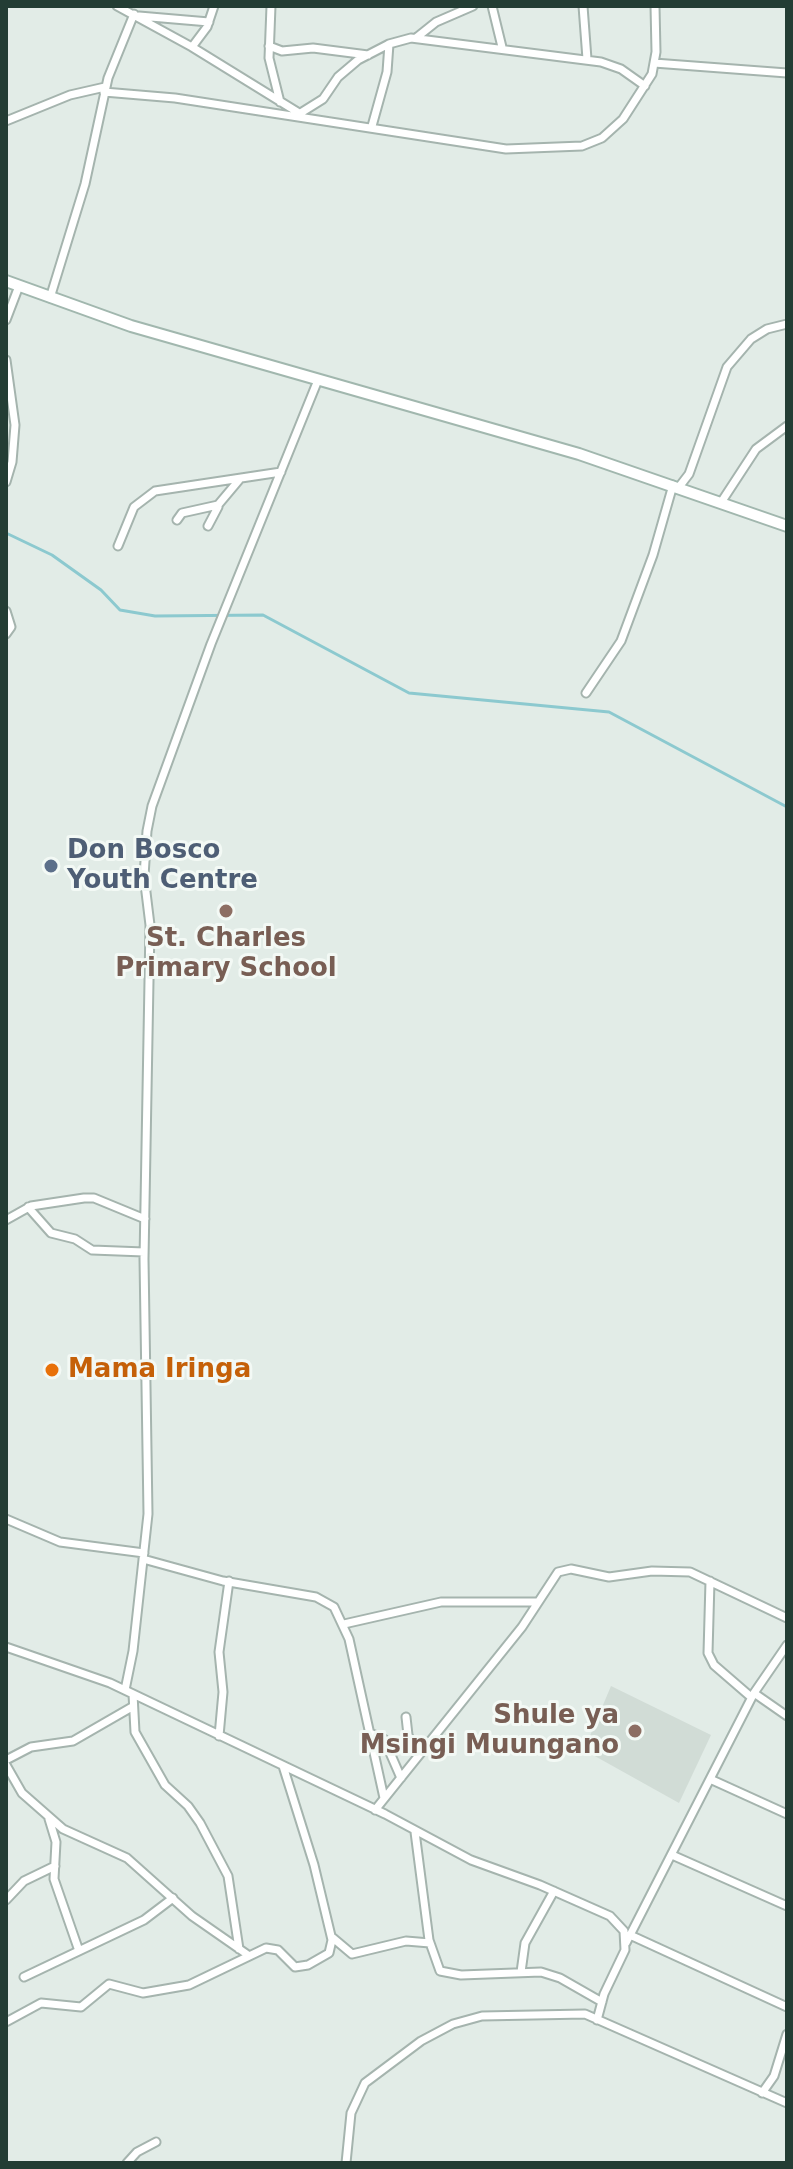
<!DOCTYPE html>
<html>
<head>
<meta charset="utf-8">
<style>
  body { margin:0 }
  #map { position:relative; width:793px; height:2169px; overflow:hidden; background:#e2ece7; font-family:"DejaVu Sans",sans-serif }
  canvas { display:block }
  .frame { position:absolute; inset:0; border:8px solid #233d34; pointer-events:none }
</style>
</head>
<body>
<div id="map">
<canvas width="793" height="2169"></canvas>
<div class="frame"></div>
</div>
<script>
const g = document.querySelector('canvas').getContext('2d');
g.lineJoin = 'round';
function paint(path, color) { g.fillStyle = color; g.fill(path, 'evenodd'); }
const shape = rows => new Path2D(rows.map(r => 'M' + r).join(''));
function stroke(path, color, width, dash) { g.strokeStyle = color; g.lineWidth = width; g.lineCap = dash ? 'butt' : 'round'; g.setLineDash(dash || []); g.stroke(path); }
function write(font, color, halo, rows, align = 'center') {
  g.font = font + ' "DejaVu Sans",sans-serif'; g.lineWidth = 6; g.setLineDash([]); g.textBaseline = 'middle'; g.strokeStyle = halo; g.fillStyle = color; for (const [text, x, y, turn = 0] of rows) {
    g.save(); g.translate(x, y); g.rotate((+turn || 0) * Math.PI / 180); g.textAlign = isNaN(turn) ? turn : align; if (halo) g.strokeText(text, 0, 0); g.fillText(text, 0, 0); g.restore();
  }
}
paint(shape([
  [611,1686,711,1735,679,1803,584,1750]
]), '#d1dcd6');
stroke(shape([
  [6,533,52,555,101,590,120,610,155,616,263,615,409,693,609,712,787,807]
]), '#8cc9cf', 3);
const street = shape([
  [117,6,192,47,299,113],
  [271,6,269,58,280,102],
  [492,6,502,47],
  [583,6,587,59],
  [139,16,209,22],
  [416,38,436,22,473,6],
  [269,46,282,51,313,48,368,55],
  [192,47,207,27,214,6],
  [654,63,787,73],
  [104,92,175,98,506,149,582,146,602,138,623,119,652,74,656,52,655,6],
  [299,114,323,99,338,77,358,60,389,44,411,38,601,62,621,69,645,86],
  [6,121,70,95,105,87],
  [372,126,387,72,389,44],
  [50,298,85,184,108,78,134,14],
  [6,320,19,286],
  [6,360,15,425,12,462,6,482],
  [679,487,689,474,727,367,751,339,767,329,787,324],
  [722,501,756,449,787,426],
  [177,520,182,513,218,505,239,480],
  [208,526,218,507],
  [118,546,134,507,155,491,281,472],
  [6,611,11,627,6,634],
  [586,693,621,641,653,555,673,485],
  [28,1207,51,1233,75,1239,92,1250,144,1252],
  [6,1220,31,1206,84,1198,94,1198,145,1219],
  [6,1519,60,1542,144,1553],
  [143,1559,223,1581,316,1597,334,1607,349,1639,384,1798],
  [710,1581,708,1653,714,1665,751,1697],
  [344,1624,441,1602,537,1602],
  [6,1647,110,1683,385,1814,471,1860,540,1885,610,1916,624,1931,625,1950,604,1994,597,2020],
  [125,1690,133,1651,148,1514,144,1259,150,925,144,876,147,831,152,806,211,644,318,380],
  [754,1693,787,1716],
  [133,1694,135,1732,165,1785,188,1806,200,1823,228,1876,239,1949],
  [406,1717,408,1735,418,1756],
  [370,1733,384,1739,401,1778],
  [219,1736,223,1692,219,1652,229,1581],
  [6,1760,31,1747,73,1741,132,1707],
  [6,1765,22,1793,63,1829,127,1858,192,1916,248,1955],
  [710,1779,787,1814],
  [375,1810,522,1627,558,1572,571,1569,609,1577,652,1571,690,1572,787,1618],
  [49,1819,56,1842,54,1879,78,1948],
  [415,1832,429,1940,440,1971,461,1975,541,1972,560,1978,602,2002],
  [672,1855,787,1906],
  [6,1900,24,1881,55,1866],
  [630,1935,787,2007],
  [333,1938,352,1954,406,1941,430,1943],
  [626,1943,754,1693,787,1645],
  [521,1972,525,1943,554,1891],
  [24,1977,144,1920,173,1898],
  [6,2022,41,2003,81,2007,109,1984,143,1993,189,1985,266,1948,278,1950,295,1967,308,1965,329,1953,332,1940,314,1865,283,1766],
  [762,2093,774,2076,787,2034],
  [127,2163,137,2152,156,2142],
  [346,2163,351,2113,365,2083,421,2041,453,2024,482,2016,585,2014,787,2103]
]);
const secondary = shape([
  [6,281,131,326,579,454,787,526]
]);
stroke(street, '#a5b4ae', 11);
stroke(secondary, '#a1b7ae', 14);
stroke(street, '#fff', 7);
stroke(secondary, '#fff', 10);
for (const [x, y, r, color] of [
  [51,866,8,"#5c6f8a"],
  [226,911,8,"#8d6e63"],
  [52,1370,8,"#e8710a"],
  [635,1731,8,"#8d6e63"]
]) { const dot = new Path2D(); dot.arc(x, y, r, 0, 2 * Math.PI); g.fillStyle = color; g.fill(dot); stroke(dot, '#f3f9f5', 3); }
write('bold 26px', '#4e5e75', '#f3f9f5', [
  ["Don Bosco",67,851],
  ["Youth Centre",67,881]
], 'left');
write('bold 26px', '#785e54', '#f3f9f5', [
  ["St. Charles",226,939],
  ["Primary School",226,969],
  ["Shule ya",619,1716,"right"],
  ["Msingi Muungano",619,1746,"right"]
]);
write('bold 26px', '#c56008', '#f3f9f5', [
  ["Mama Iringa",68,1370]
], 'left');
</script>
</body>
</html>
